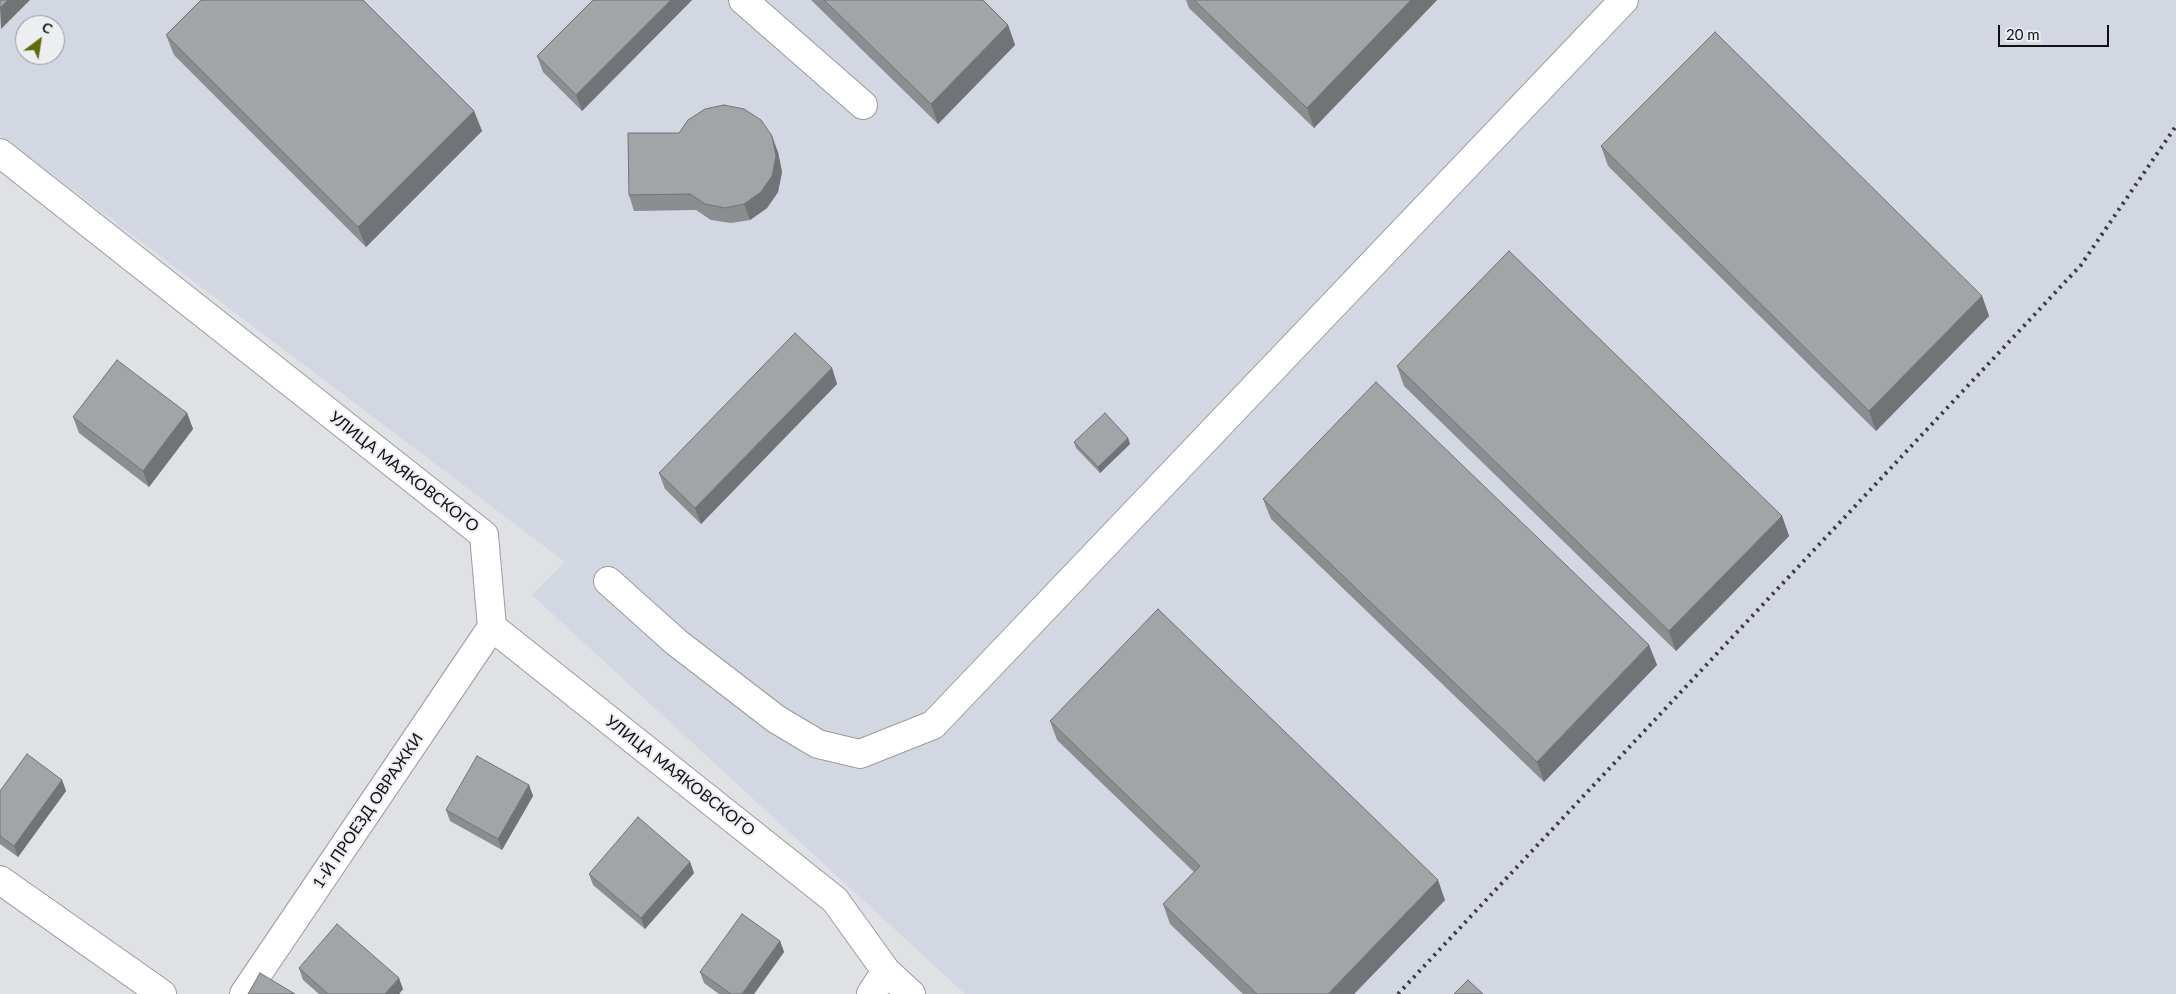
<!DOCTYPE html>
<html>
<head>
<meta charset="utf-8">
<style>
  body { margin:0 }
  #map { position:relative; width:2176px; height:994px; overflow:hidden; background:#dfe1e5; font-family:Lato,sans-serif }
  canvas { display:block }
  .north { position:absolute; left:15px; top:15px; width:50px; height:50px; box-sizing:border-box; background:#eceef2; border:1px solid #949598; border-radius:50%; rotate:31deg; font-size:14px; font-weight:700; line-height:20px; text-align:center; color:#0f1011 }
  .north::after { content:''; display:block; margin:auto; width:18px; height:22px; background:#636a0c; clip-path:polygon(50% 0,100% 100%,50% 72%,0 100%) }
  .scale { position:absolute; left:1998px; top:25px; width:111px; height:22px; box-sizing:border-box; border:2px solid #0f1011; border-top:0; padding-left:6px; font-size:15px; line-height:18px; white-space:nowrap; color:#0f1011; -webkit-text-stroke:4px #eceef2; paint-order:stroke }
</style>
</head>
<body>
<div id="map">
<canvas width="2176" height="994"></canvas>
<div class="north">С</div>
<div class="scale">20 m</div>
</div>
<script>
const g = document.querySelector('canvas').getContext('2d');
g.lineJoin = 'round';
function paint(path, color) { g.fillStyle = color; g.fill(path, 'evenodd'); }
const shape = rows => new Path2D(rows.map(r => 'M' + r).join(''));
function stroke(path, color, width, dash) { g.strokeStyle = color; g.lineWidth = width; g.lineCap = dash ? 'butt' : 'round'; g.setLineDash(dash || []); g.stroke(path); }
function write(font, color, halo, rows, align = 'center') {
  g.font = font + ' Lato,sans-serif'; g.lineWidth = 4; g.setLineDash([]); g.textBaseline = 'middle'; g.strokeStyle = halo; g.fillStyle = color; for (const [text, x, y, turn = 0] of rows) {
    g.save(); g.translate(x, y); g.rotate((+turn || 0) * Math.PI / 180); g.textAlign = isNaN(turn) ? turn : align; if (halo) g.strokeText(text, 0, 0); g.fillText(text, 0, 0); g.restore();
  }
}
paint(shape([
  [0,0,2176,0,2176,994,965,994,532,595,565,562,0,135],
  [25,25,55,25,55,55,25,55]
]), '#d2d7e2');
const minor = shape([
  [743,0,863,105],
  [0,153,484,535,492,627,835,900,886,971,911,994],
  [608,581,676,642,776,719,818,744,860,754,933,725,1624,0],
  [0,880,162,994],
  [244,994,492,627],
  [871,994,886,971]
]);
stroke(minor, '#999b9f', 30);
stroke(minor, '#fff', 28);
stroke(shape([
  [1398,994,2081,265,2176,126]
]), '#3b3c3e', 4, [2.5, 5]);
paint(shape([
  [593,0,692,0,582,111,543,72,537,56],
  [811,0,983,0,1008,25,1015,45,938,124],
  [1186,0,1437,0,1314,128,1189,8],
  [166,35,474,111,482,131,366,247,174,55],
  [1601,146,1982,296,1989,316,1876,431,1608,166],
  [778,152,782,172,778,192,767,208,750,220,731,223,711,220,696,210,634,211,629,195],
  [1397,366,1782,516,1789,536,1676,651,1404,386],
  [832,368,837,384,701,524,665,489,659,473],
  [187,413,193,429,149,487,79,433,73,417],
  [1128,438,1130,444,1100,473,1076,448,1074,442],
  [1263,499,1649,645,1657,665,1544,782,1271,519],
  [1050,721,1445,900,1354,994,1243,994,1170,924,1163,904,1194,872,1057,740],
  [62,780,66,791,18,857,0,844,0,791],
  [529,785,533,796,502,850,450,821,446,810],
  [690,862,694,873,645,929,593,885,589,874],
  [780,941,784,952,754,994,719,994,704,983,700,972],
  [299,968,403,989,399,994,319,994,303,980]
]), '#8b8d90');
paint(shape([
  [8,0,30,0,1,29,0,8],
  [671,0,692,0,582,111,576,95],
  [1411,0,1437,0,1314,128,1307,108],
  [1008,25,1015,45,938,124,931,104],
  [474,111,482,131,366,247,358,227],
  [772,136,778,152,782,172,778,192,767,208,750,220,744,204],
  [1982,296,1989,316,1876,431,1869,411],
  [832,368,837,384,701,524,695,508],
  [187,413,193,429,149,487,143,471],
  [1128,438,1130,444,1100,473,1098,467],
  [1782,516,1789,536,1676,651,1669,631],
  [1649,645,1657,665,1544,782,1537,762],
  [62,780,66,791,18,857,14,846],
  [529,785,533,796,502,850,498,839],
  [690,862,694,873,645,929,641,918],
  [1438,880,1445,900,1354,994,1328,994],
  [780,941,784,952,754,994,742,994],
  [399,978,403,989,399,994,385,994]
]), '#717376');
const building = shape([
  [0,0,8,0,0,8,0,0],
  [201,0,363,0,474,111,358,227,166,35,201,0],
  [593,0,671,0,576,95,537,56,593,0],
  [824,0,983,0,1008,25,931,104,824,0],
  [1194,0,1411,0,1307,108,1194,0],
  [1715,32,1982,296,1869,411,1601,146,1715,32],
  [724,105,744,109,761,120,772,136,776,156,772,176,761,192,744,204,725,208,705,204,690,194,629,195,628,133,679,133,688,120,705,109,724,105],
  [1509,251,1782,516,1669,631,1397,366,1509,251],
  [795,333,832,368,695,508,659,473,795,333],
  [117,360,187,413,143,471,73,417,117,360],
  [1376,382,1649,645,1537,762,1263,499,1376,382],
  [1105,413,1128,438,1098,467,1074,442,1105,413],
  [1158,609,1438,880,1328,994,1257,994,1163,904,1200,866,1050,721,1158,609],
  [27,754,62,780,14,846,0,836,0,791,27,754],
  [477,756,529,785,498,839,446,810,477,756],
  [638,817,690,862,641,918,589,874,638,817],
  [742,914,780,941,742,994,731,994,700,972,742,914],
  [337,924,399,978,385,994,328,994,299,968,337,924],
  [260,973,295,994,248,994,260,973],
  [1468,980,1483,994,1454,994,1468,980]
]);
paint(building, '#a2a4a8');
stroke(building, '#717376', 1);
write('16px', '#0f1011', '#eceef2', [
  ["УЛИЦА МАЯКОВСКОГО",404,472,38],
  ["УЛИЦА МАЯКОВСКОГО",680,776,38],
  ["1-Й ПРОЕЗД ОВРАЖКИ",368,811,-56]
]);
</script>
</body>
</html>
